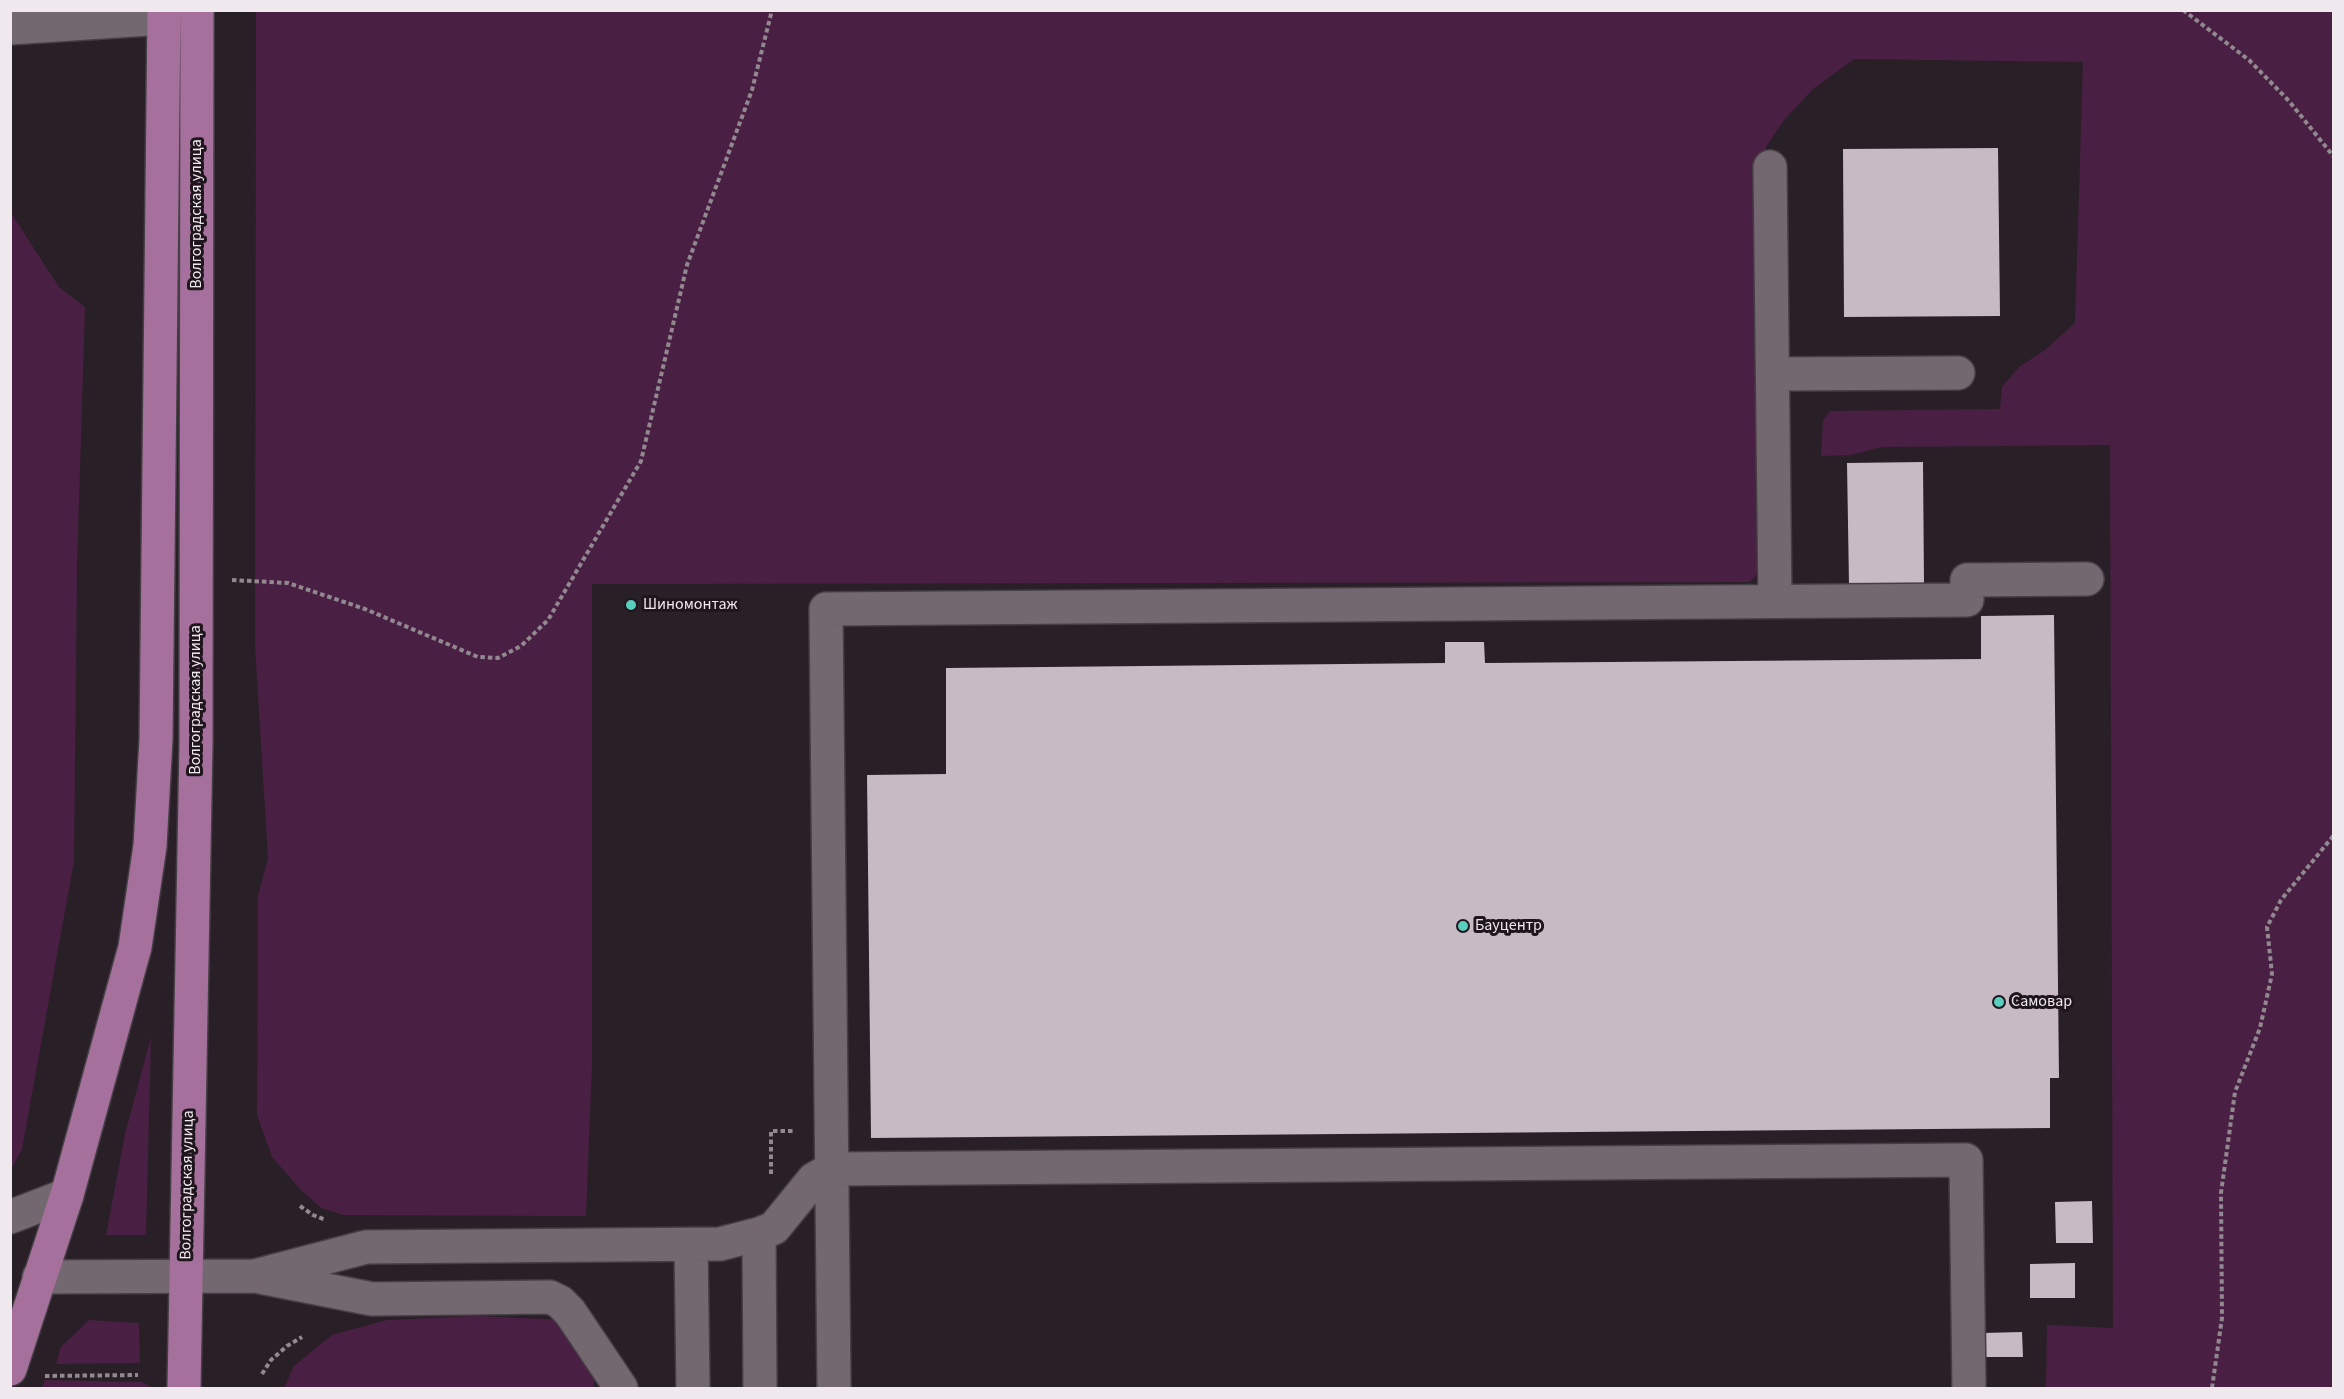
<!DOCTYPE html>
<html>
<head>
<meta charset="utf-8">
<style>
  body { margin:0 }
  #map { position:relative; width:2344px; height:1399px; overflow:hidden; background:#291f27; font-family:"Source Sans 3",sans-serif }
  canvas { display:block }
  .frame { position:absolute; inset:0; border:12px solid #efe8ed; pointer-events:none }
</style>
</head>
<body>
<div id="map">
<canvas width="2344" height="1399"></canvas>
<div class="frame"></div>
</div>
<script>
const g = document.querySelector('canvas').getContext('2d');
g.lineJoin = 'round';
function paint(path, color) { g.fillStyle = color; g.fill(path, 'evenodd'); }
const shape = rows => new Path2D(rows.map(r => 'M' + r).join(''));
function stroke(path, color, width, dash) { g.strokeStyle = color; g.lineWidth = width; g.lineCap = dash ? 'butt' : 'round'; g.setLineDash(dash || []); g.stroke(path); }
function write(font, color, halo, rows, align = 'center') {
  g.font = font + ' "Source Sans 3",sans-serif'; g.lineWidth = 6; g.setLineDash([]); g.textBaseline = 'middle'; g.strokeStyle = halo; g.fillStyle = color; for (const [text, x, y, turn = 0] of rows) {
    g.save(); g.translate(x, y); g.rotate((+turn || 0) * Math.PI / 180); g.textAlign = isNaN(turn) ? turn : align; if (halo) g.strokeText(text, 0, 0); g.fillText(text, 0, 0); g.restore();
  }
}
paint(shape([
  [256,11,2333,11,2333,1388,2046,1388,2047,1325,2113,1328,2110,445,1882,447,1850,455,1821,456,1823,420,1830,411,2000,409,2002,387,2019,367,2045,350,2075,323,2083,62,1854,59,1813,89,1784,120,1766,147,1766,563,1750,582,592,584,592,1064,586,1216,343,1215,321,1208,301,1190,272,1157,257,1115,258,896,268,858,255,647],
  [11,213,59,287,85,307,77,566,74,861,22,1149,11,1170],
  [151,1037,146,1235,106,1235,125,1134],
  [476,1316,568,1320,594,1358,594,1388,284,1388,294,1366,332,1335,387,1320],
  [89,1320,139,1323,140,1363,56,1364,61,1347],
  [45,1380,142,1382,149,1386,149,1388,42,1388]
]), '#492043');
paint(shape([
  [1998,148,2000,316,1844,317,1843,149],
  [1923,462,1924,584,1849,585,1847,463],
  [2054,615,2059,1078,2050,1078,2050,1128,871,1138,867,775,946,774,946,668,1445,663,1445,642,1484,642,1485,663,1981,659,1981,616],
  [2092,1201,2093,1243,2056,1243,2055,1202],
  [2075,1263,2075,1298,2030,1298,2030,1264],
  [2022,1332,2023,1357,1983,1357,1983,1333]
]), '#c8bac5');
const minor = shape([
  [10,28,164,18],
  [1770,167,1775,601],
  [1773,374,1958,373],
  [10,1217,67,1195],
  [759,1234,760,1388],
  [691,1245,693,1388],
  [255,1276,366,1247,720,1244,759,1234,774,1228,814,1179,832,1169,1966,1160,1969,1388],
  [39,1277,255,1276,372,1299,550,1297,560,1302,570,1312,621,1388],
  [834,1388,826,609,1967,600,1967,580,2087,579]
]);
const major = shape([
  [10,1369,67,1195,135,947,150,846,156,739,164,10],
  [184,1388,196,743,197,10]
]);
stroke(minor, '#463e45', 36);
stroke(major, '#463e45', 36);
stroke(shape([
  [2183,10,2249,60,2289,101,2334,157],
  [232,580,288,583,365,609,478,657,498,658,521,646,548,620,641,461,687,265,752,90,772,10],
  [771,1174,771,1131,795,1131],
  [300,1206,313,1215,326,1220],
  [262,1374,271,1360,287,1346,302,1337],
  [45,1376,138,1375],
  [2212,1388,2222,1318,2221,1193,2235,1092,2260,1028,2272,974,2267,927,2281,900,2334,835]
]), '#928990', 4, [4.5, 3]);
stroke(minor, '#736770', 33);
stroke(major, '#a5719c', 33);
for (const [x, y, r, color] of [
  [631,605,6,"#59cebe"],
  [1463,926,6,"#59cebe"],
  [1999,1002,6,"#59cebe"]
]) { const dot = new Path2D(); dot.arc(x, y, r, 0, 2 * Math.PI); g.fillStyle = color; g.fill(dot); stroke(dot, '#1f151d', 2); }
write('16px', '#efe8ed', '#1f151d', [
  ["Волгоградская улица",197,214,-90],
  ["Волгоградская улица",196,700,-90],
  ["Волгоградская улица",188,1185,-89]
]);
write('16px', '#efe8ed', '#1f151d', [
  ["Шиномонтаж",643,605],
  ["Бауцентр",1475,926],
  ["Самовар",2011,1002]
], 'left');
</script>
</body>
</html>
